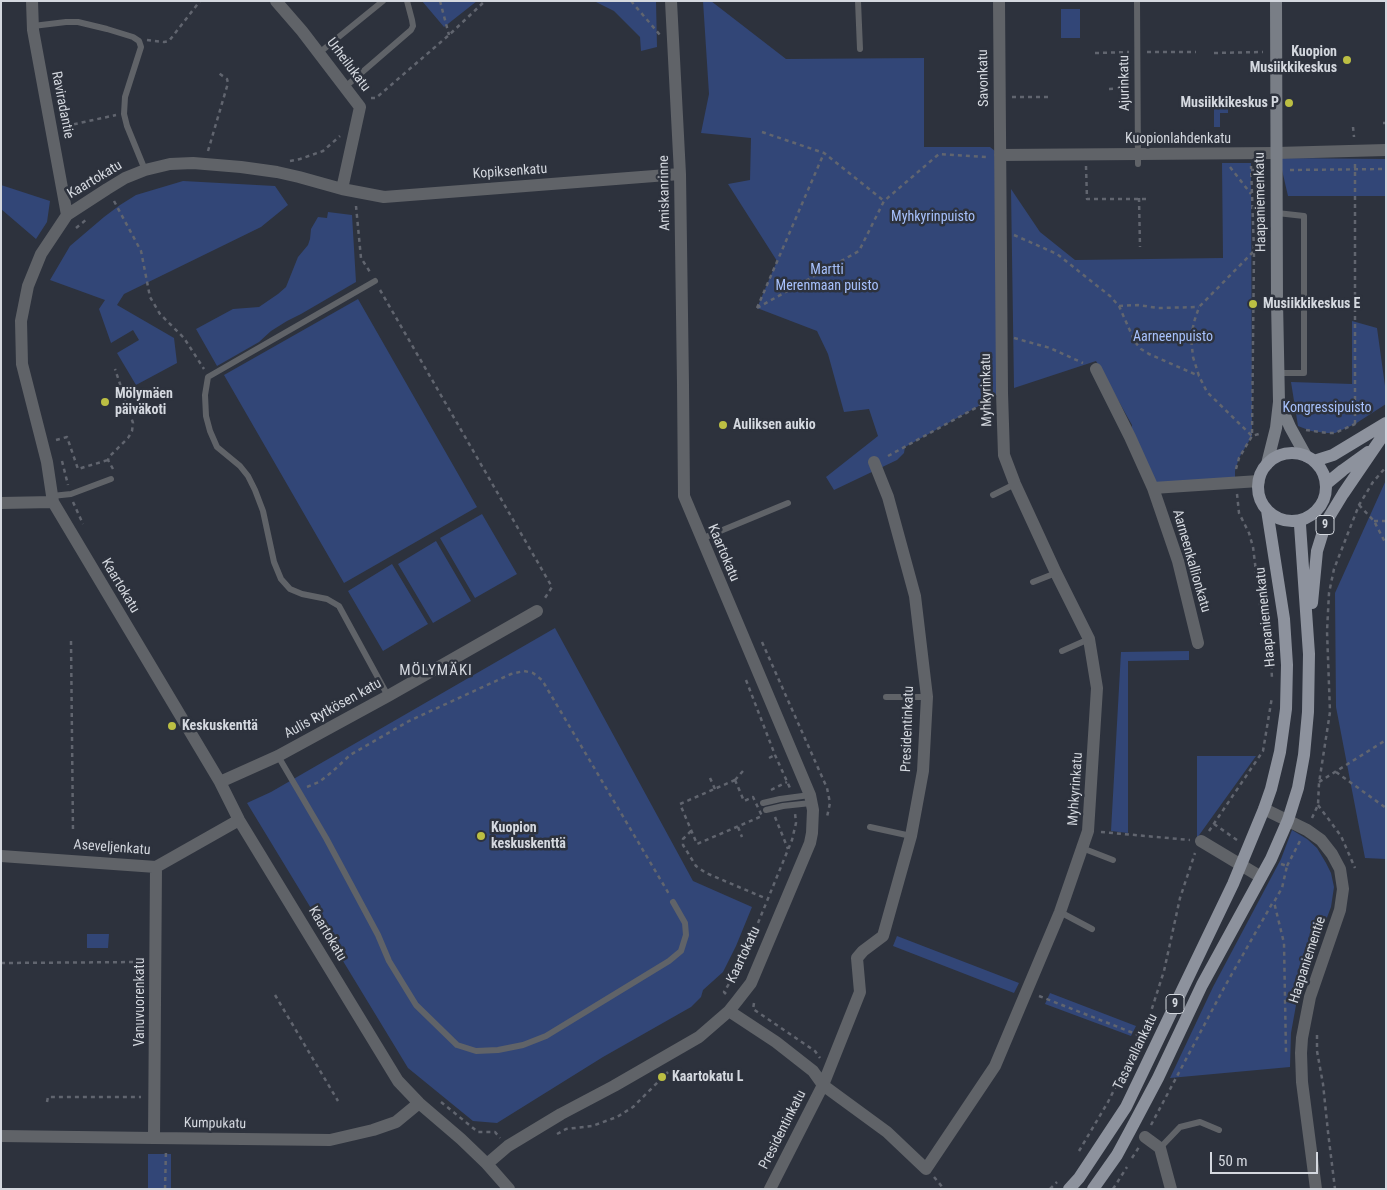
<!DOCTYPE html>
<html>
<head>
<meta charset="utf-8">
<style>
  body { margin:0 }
  #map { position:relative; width:1387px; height:1190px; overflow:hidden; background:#2d323d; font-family:"Roboto Condensed",sans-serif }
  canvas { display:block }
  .frame { position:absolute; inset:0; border:2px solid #d4d8df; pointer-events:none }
  .scale { position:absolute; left:1210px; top:1152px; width:108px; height:22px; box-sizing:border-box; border:2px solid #d4d8df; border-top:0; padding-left:6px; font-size:15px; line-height:18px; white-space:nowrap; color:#d4d8df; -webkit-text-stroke:4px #2d323d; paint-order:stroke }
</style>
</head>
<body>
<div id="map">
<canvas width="1387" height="1190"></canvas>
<div class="frame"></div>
<div class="scale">50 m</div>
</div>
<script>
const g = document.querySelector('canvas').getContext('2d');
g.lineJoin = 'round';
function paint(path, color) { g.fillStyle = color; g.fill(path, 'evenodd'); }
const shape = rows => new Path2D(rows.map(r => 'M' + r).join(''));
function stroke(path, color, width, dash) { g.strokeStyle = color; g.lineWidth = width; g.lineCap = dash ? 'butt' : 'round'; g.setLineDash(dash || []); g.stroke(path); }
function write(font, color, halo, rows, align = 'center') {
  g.font = font + ' "Roboto Condensed",sans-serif'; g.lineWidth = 5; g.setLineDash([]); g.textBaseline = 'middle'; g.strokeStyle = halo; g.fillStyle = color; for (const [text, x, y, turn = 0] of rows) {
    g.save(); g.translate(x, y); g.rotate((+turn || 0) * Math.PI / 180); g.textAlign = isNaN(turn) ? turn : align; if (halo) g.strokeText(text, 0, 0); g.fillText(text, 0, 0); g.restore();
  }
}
paint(shape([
  [422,1,477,1,444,27],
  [594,1,656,1,657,47,641,51,640,37,614,11],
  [703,1,711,1,786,59,924,58,924,147,990,147,1000,155,1002,393,905,447,904,453,897,460,834,490,826,477,878,436,869,409,844,412,828,354,817,331,757,308,777,261,728,184,750,180,751,138,701,133,709,94],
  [1061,9,1080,9,1080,38,1061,38],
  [1228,106,1228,113,1220,113,1220,127,1214,127,1214,107],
  [1281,158,1386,159,1386,196,1288,196,1282,170],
  [1222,163,1251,163,1252,436,1239,458,1235,471,1235,483,1153,488,1130,437,1132,425,1096,361,1014,388,1011,189,1040,232,1075,260,1223,258],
  [183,181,275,186,288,205,261,227,124,294,117,305,174,338,177,363,136,385,117,353,139,340,133,330,111,343,99,309,105,300,50,280,70,246,104,217,120,205,136,195],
  [1,185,50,201,47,222,36,239,1,209],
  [328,212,352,215,356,282,301,314,287,321,271,331,259,342,217,366,196,329,233,309,259,307,278,294,286,287,298,257,308,245,310,239,311,229,318,217,327,218],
  [358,299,477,507,344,583,224,375],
  [1352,321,1377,328,1386,393,1386,404,1355,424,1335,433,1327,433,1311,431,1298,426,1291,382,1352,384],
  [1386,480,1386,859,1365,858,1336,707,1335,593],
  [482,514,517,574,475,598,440,538],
  [436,541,471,601,433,623,398,564],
  [392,564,428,624,383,651,348,591],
  [555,628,693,881,752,907,736,946,723,972,703,990,701,997,691,1007,603,1057,497,1123,473,1121,408,1068,247,803,271,792],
  [1189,651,1189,660,1128,661,1128,833,1111,831,1121,652],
  [1197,756,1256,756,1197,838],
  [1292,830,1307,839,1317,848,1326,863,1331,873,1334,887,1331,907,1298,994,1291,1033,1290,1067,1170,1078,1213,987,1281,859],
  [87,934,109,934,108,948,87,948],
  [897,936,1019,983,1014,993,893,946],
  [1050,993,1136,1026,1131,1036,1045,1004],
  [148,1154,171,1154,171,1189,148,1189]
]), '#324677');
stroke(shape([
  [440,1,449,35],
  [631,1,660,35],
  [147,40,164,42,169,41,200,1],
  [1147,52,1196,52],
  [1095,53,1129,52],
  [1214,53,1263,52],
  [1109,89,1129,88],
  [1012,97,1051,97],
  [371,98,376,98,449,35,485,1],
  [1383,123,1386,123],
  [66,126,116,115],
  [1353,127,1354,137],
  [762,132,824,153,884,201],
  [208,151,228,83,227,79,217,72],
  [290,161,300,159,323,151,340,136],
  [1086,166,1087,199,1146,199],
  [1230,167,1251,194],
  [1251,170,1265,170],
  [1290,170,1386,169],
  [1139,198,1140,247],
  [114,201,141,251,150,297,160,314,184,338,204,369],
  [356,206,361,258,370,272],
  [76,228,87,219],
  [1014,235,1057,254,1110,296,1119,306,1135,342,1141,349,1149,354,1199,376],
  [1253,252,1199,307,1194,322,1191,337,1193,357,1199,376,1207,392,1252,436,1262,433],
  [380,290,552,587,543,601],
  [1119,306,1138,305,1158,308,1199,307],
  [757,308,859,251,884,201,939,154,987,157],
  [757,308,824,153],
  [1014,338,1050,348,1083,363],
  [1355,424,1355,163],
  [1306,430,1327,433,1335,433,1355,424,1357,426],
  [56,440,67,437,78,469,108,460],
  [888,456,990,400],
  [62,461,68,485],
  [113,469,108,460,109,457,128,438,132,431,133,423,115,369],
  [1236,469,1239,458,1252,436,1254,251,1251,166],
  [1237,494,1239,513,1249,533,1253,547,1261,612,1270,636,1272,679],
  [73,502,83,524],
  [1359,505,1374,521,1386,544],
  [1374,521,1386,521],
  [104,559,110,567,125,590,130,603],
  [71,641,73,832],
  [762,642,827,788,830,803,827,817],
  [746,680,775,755,790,788],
  [769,758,775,755],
  [1336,772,1386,808],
  [710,778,715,789],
  [735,780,744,801,753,797,762,816,697,844,680,804,735,780],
  [735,780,743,771],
  [1319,782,1386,740],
  [307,787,319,782,332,772,350,755,409,721,511,674,524,671,533,673,542,680,669,894],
  [771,790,787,782],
  [1318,805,1341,836,1355,868],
  [775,817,788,849],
  [1312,818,1318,805,1319,783,1330,712,1327,631,1329,593,1334,569,1359,505,1373,482,1386,467],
  [1214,824,1237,840],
  [738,827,742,837],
  [691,831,683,839,683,845,696,866,706,873,767,899],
  [1209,831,1263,751,1272,697],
  [1101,832,1190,840],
  [1281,864,1287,866,1282,888,1274,902,1284,943,1286,1053],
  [1287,866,1300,841],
  [1,963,142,962],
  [726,994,724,992,738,969,751,940,792,840,796,823,795,813],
  [275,995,338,1101],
  [1039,996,1141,1036],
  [754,1003,753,1009,815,1051,820,1058],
  [1317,1035,1317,1051,1323,1084,1328,1132,1335,1189],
  [47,1102,48,1097,141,1097],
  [441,1102,478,1132,495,1132,500,1138],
  [1151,1125,1225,986,1273,902],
  [557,1134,566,1129,592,1126,617,1117,633,1107,668,1072],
  [1079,1151,1108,1102,1147,1024,1164,971,1180,898,1195,853],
  [1132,1158,1139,1147],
  [934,1177,944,1189],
  [165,1189,166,1150],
  [1050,1189,1057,1182],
  [1113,1189,1127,1167]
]), '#61656f', 2.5, [4, 4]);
stroke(shape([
  [858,1,860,49],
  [1137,1,1138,164],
  [33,26,66,22,78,22,107,29,133,37,139,41,141,47,125,97,124,114,127,126,145,170],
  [319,53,383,1],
  [345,87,411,30,413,26,412,20,407,1],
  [1277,213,1304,216,1304,373,1279,373],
  [375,281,208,377,205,395,206,416,210,431,217,447,240,466,248,476,255,490,263,511,274,562,281,579,290,589,302,594,327,599,339,606,388,696],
  [993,495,1015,484],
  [52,496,71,494,111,479],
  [701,539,788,503],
  [1033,582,1056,573],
  [1062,651,1089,639],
  [886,697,927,697],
  [278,756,326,838,378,935,389,961,416,1005,457,1045,476,1051,498,1050,523,1045,546,1036,669,961,681,951,686,935,685,923,673,902],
  [763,803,780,799,810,795],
  [766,810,783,806,811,803],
  [870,827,911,836],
  [1082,848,1113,860],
  [1060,912,1092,929],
  [1160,1148,1180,1127,1200,1122,1219,1130]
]), '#606368', 6);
stroke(shape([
  [32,1,33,30,67,215],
  [276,1,302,31,360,107,342,189],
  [1000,155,1276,153,1386,150],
  [1096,369,1130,437,1153,488,1259,481],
  [874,462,888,497,915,596,927,697,923,771,911,836,883,936,863,951,857,958,860,992,823,1085,831,1091,887,1132,926,1169,995,1066,1060,912,1088,831,1097,688,1089,639,1056,573,1015,484,1004,455,1002,393,999,1],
  [1153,488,1178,561,1198,643],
  [1,503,53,502],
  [220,782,278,756,388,696,537,611],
  [1264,809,1307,830,1321,840,1332,854,1340,869,1343,889,1340,910,1310,997,1302,1038,1301,1053,1302,1082,1316,1189],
  [1201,841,1261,877],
  [1,856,156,867,239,820],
  [729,1011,776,1042,813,1071,823,1085,770,1189],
  [1,1136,154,1138,330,1140,373,1130,396,1122,419,1103],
  [1145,1137,1160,1148,1171,1189],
  [154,1138,156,867],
  [487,1164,508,1146,561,1114,614,1086,699,1037,729,1011,737,1001,751,983,810,843,812,833,813,810,810,795,684,496,683,384,680,174,671,1],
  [509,1189,487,1164,461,1139,419,1103,398,1081,239,820,220,782,53,502,47,462,22,364,21,321,28,286,41,254,67,215,107,189,125,178,145,170,170,164,193,163,241,167,277,172,299,177,342,189,384,197,680,174]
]), '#606368', 12);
stroke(shape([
  [1280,404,1290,427,1306,456],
  [1267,464,1276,428,1279,402,1277,301,1276,1]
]), '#797e86', 12);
stroke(shape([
  '1258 487a34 34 0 1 1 68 0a34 34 0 1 1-68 0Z',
  [1314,461,1333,455,1386,423],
  [1326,484,1343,470,1368,452],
  [1312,603,1317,551,1326,522,1343,494,1386,431],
  [1069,1189,1079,1178,1126,1107,1233,884,1264,809,1271,789,1280,752,1286,709,1287,665,1284,619,1267,510],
  [1093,1189,1117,1155,1131,1129,1158,1078,1202,985,1271,859,1288,820,1298,788,1304,755,1308,712,1309,654,1300,525,1301,520]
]), '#8d929d', 12);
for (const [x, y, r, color] of [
  [1347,60,5,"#bcbf43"],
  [1289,103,5,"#bcbf43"],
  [1253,304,5,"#bcbf43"],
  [105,402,5,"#bcbf43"],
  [723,425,5,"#bcbf43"],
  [172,726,5,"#bcbf43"],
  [481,836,5,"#bcbf43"],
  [662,1077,5,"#bcbf43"]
]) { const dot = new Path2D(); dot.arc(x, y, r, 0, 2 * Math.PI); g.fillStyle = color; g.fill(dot); stroke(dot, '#2d323d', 2); }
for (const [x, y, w] of [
  [1325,525,18],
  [1175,1004,18]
]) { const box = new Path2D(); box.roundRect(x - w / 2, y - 9.5, w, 19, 4); g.fillStyle = '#2d323d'; g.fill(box); stroke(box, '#d4d8df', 1); }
write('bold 12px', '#d4d8df', null, [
  ["9",1325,525],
  ["9",1175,1004]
]);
write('bold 14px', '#d4d8df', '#2d323d', [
  ["Kuopion",1337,52,"right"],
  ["Musiikkikeskus",1337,68,"right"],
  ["Musiikkikeskus P",1279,103,"right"],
  ["Musiikkikeskus E",1263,304],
  ["Mölymäen",115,394],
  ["päiväkoti",115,410],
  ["Auliksen aukio",733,425],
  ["Keskuskenttä",182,726],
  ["Kuopion",491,828],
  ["keskuskenttä",491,844],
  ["Kaartokatu L",672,1077]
], 'left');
write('14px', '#d4d8df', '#2d323d', [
  ["Urheilukatu",348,65,53],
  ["Savonkatu",984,78,-91],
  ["Ajurinkatu",1125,83,-91],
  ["Raviradantie",62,105,79],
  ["Kuopionlahdenkatu",1178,139],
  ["Kopiksenkatu",510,172,-4],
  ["Kaartokatu",95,180,-31],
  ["Amiskanrinne",665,193,-91],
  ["Haapaniemenkatu",1261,202,-91],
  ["Myhkyrinkatu",987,390,-91],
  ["Kaartokatu",723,553,67],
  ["Aarneenkallionkatu",1191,561,74],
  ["Kaartokatu",120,586,59],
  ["Haapaniemenkatu",1266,617,-96],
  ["Aulis Rytkösen katu",333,709,-29],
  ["Presidentinkatu",908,729,-88],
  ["Myhkyrinkatu",1076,789,-86],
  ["Aseveljenkatu",112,848,4],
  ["Kaartokatu",327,934,59],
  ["Kaartokatu",744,955,-65],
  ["Haapaniementie",1308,960,-72],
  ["Vanuvuorenkatu",140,1002,-90],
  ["Tasavallankatu",1136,1052,-64],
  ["Kumpukatu",215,1124,1],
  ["Presidentinkatu",783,1130,-63]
]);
write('14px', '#a7c1fc', '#2d323d', [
  ["Myhkyrinpuisto",933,217],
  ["Martti",827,270],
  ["Merenmaan puisto",827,286],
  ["Aarneenpuisto",1173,337],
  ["Kongressipuisto",1327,408]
]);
g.letterSpacing = '1px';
write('15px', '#d4d8df', '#2d323d', [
  ["MÖLYMÄKI",436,671]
]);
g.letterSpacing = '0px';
</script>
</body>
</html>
